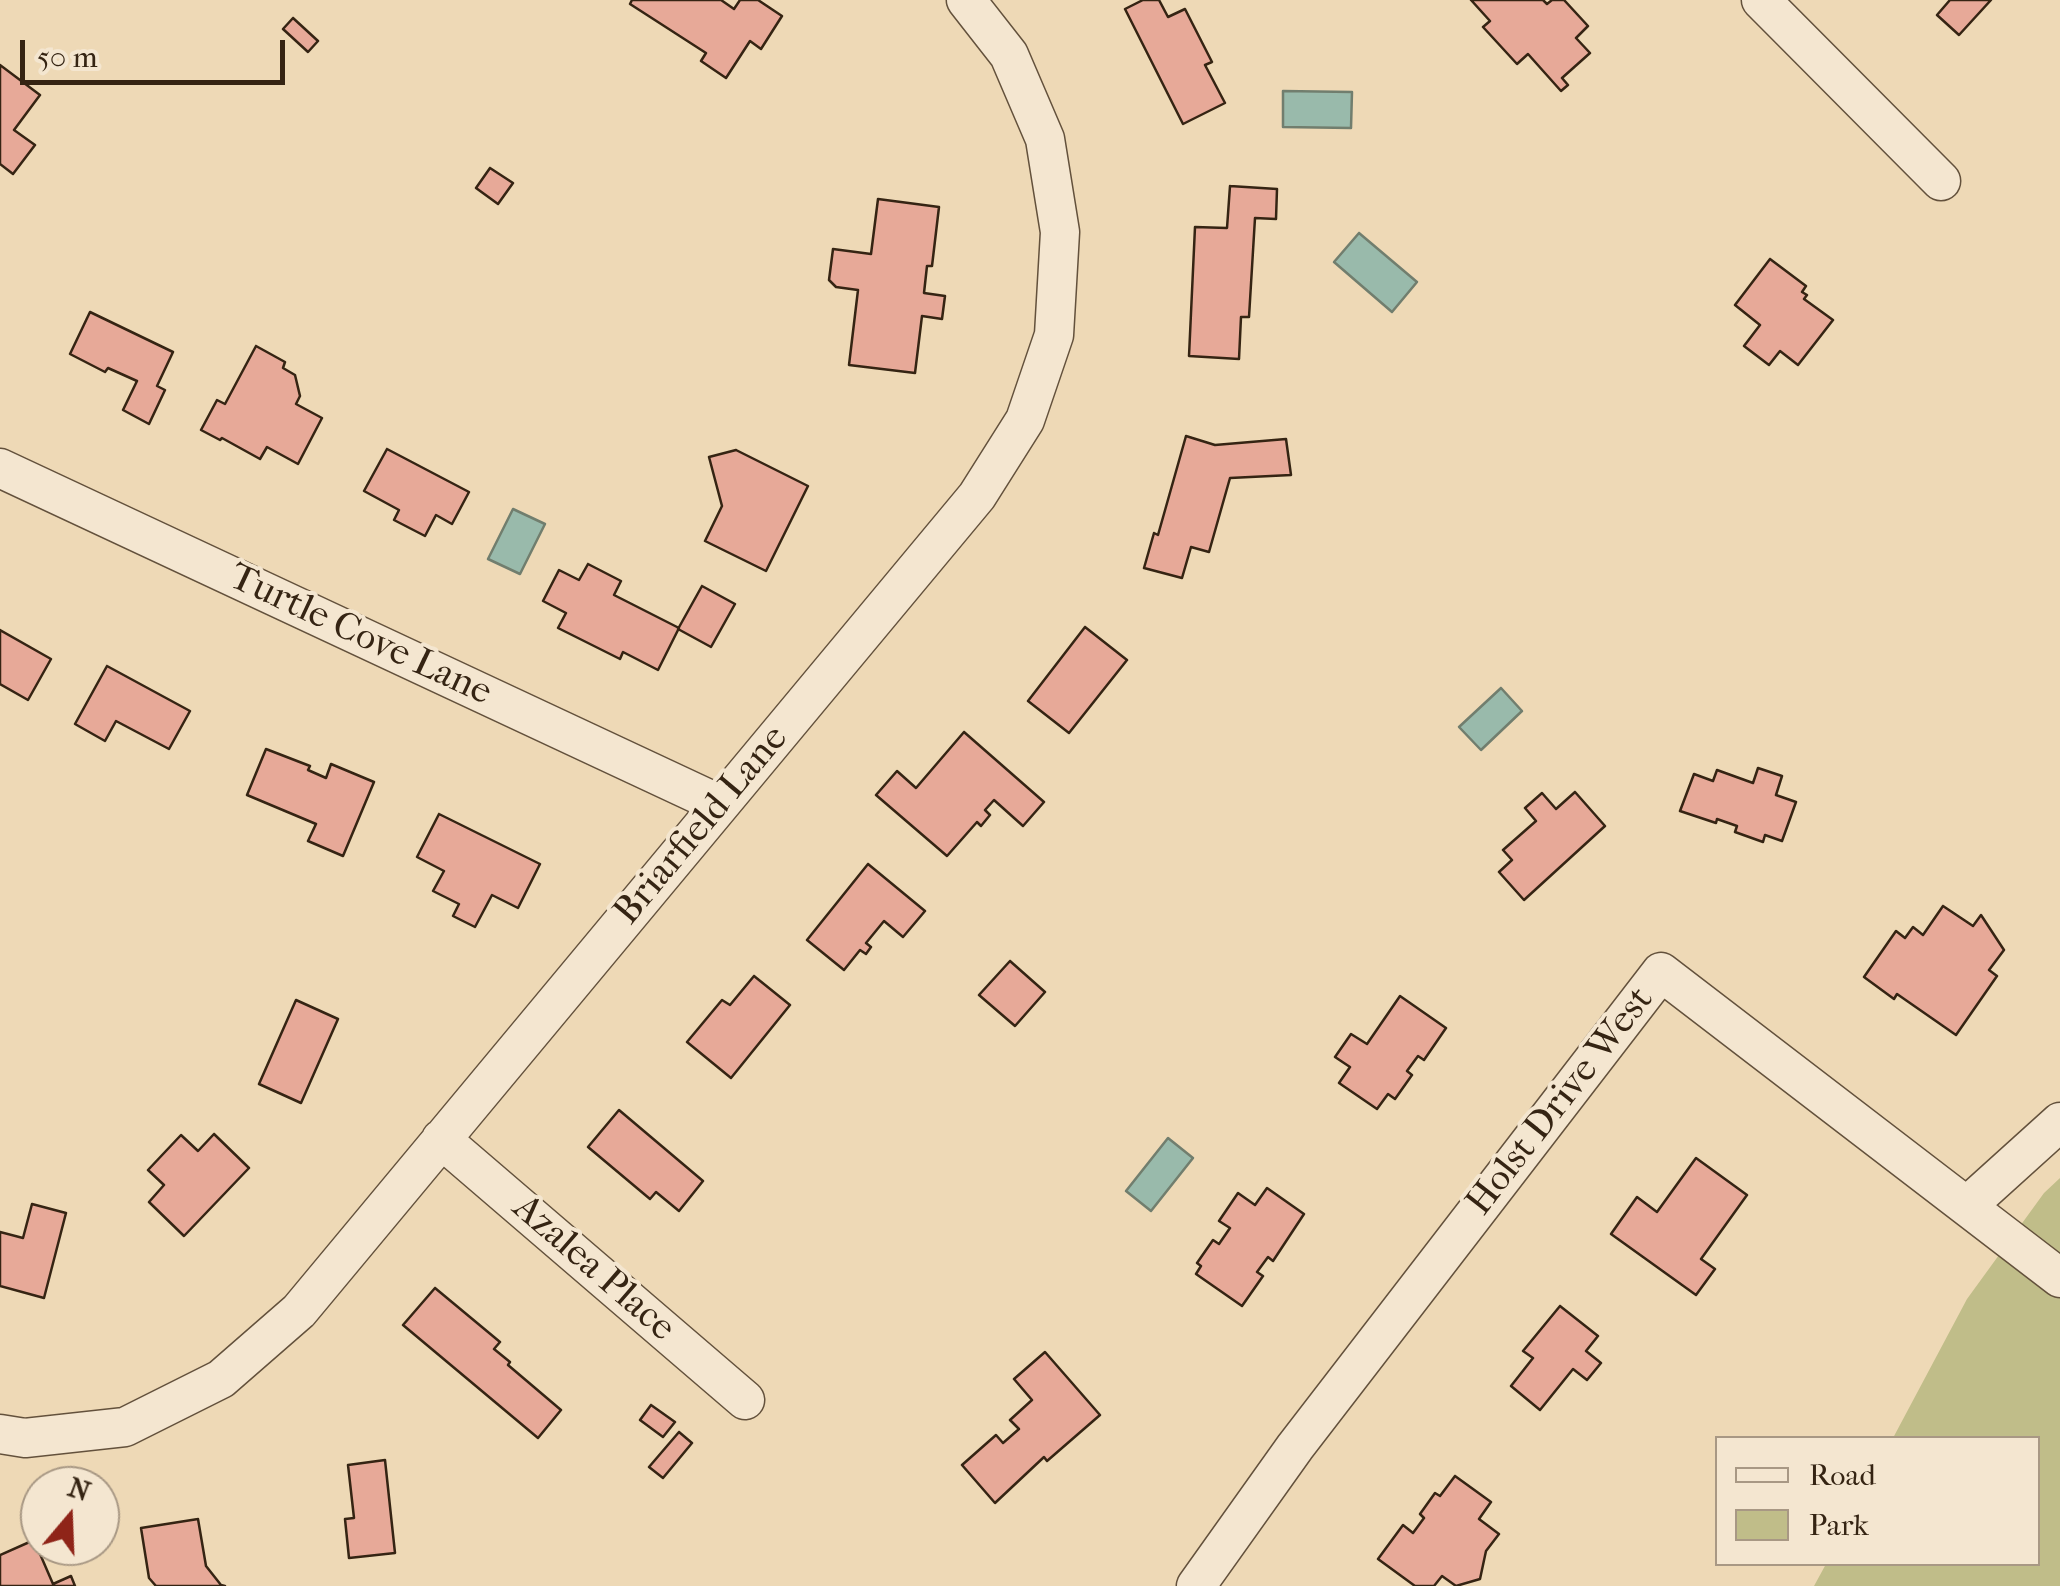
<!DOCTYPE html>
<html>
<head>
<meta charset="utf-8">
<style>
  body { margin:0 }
  #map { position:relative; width:2060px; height:1586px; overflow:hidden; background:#eed9b6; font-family:"IM FELL French Canon",serif }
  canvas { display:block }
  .legend { position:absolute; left:1715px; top:1436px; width:325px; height:130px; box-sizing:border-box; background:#f4e6d0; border:2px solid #a89884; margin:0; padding:12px 18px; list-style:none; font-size:30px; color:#352413 }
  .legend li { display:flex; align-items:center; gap:20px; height:50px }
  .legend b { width:50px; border:2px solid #a89884 }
  .north { position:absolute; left:20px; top:1466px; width:100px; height:100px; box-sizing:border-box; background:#f4e6d0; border:2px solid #a89884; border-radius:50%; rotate:19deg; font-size:28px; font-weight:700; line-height:40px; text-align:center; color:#352413 }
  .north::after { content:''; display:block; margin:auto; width:35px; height:45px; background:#8f2418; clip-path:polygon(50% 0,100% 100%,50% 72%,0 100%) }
  .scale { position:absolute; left:20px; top:40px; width:265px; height:45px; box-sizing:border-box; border:5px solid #352413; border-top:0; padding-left:12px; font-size:30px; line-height:35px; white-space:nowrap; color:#352413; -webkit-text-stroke:8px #f4e6d0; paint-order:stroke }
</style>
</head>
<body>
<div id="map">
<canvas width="2060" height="1586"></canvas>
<ul class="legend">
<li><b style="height:12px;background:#f4e6d0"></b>Road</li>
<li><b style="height:28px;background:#c0bd89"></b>Park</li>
</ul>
<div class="north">N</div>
<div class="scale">50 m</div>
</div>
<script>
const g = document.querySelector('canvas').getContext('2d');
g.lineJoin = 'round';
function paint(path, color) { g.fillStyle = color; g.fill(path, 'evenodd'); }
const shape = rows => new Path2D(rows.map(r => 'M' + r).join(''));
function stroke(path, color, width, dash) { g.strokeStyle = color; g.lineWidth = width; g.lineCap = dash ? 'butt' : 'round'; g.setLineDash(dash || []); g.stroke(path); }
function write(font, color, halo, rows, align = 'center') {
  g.font = font + ' "IM FELL French Canon",serif'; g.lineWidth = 8; g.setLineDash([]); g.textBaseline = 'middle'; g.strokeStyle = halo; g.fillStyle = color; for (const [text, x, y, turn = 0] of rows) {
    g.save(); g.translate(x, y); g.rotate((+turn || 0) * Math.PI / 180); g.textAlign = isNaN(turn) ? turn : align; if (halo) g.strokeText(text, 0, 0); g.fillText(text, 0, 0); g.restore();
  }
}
paint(shape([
  [2060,1178,2060,1586,1814,1586,1826,1564,2038,1564,2038,1438,1893,1438,1967,1299,2044,1193]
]), '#c0bd89');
const water = shape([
  [1283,91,1352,92,1351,128,1283,127,1283,91],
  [1359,233,1417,282,1392,312,1334,262,1359,233],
  [513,509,545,524,520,574,488,559,513,509],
  [1501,688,1522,711,1481,750,1459,727,1501,688],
  [1168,1138,1193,1158,1151,1211,1126,1191,1168,1138]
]);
paint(water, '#99baab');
stroke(water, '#717e6e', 2.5);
const building = shape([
  [632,0,721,0,734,9,740,0,758,0,782,16,761,49,750,41,726,78,701,61,706,53,630,4,632,0],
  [1143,0,1159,0,1168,17,1185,9,1212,62,1205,65,1225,103,1183,124,1125,9,1143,0],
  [1471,0,1543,0,1547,4,1552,0,1564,0,1588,26,1576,38,1590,53,1562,78,1568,85,1561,91,1528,54,1517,64,1483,27,1490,21,1471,0],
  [1950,0,1991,0,1959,35,1937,15,1950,0],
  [293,18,318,41,308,52,283,29,293,18],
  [0,65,40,95,14,130,35,145,13,174,0,164,0,65],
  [490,168,513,183,498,204,476,188,490,168],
  [1230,186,1277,189,1276,219,1255,218,1249,317,1241,317,1239,359,1189,356,1195,227,1227,228,1230,186],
  [878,199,939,207,932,266,927,266,924,293,945,296,942,319,922,316,915,373,849,365,858,290,836,287,829,280,833,249,871,254,878,199],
  [1770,259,1806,286,1802,292,1807,295,1804,299,1833,320,1798,365,1780,351,1769,365,1744,346,1760,325,1735,305,1770,259],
  [90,312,173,352,157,386,165,390,149,424,123,410,137,381,108,368,105,372,70,354,90,312],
  [256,346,285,362,283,368,295,375,300,396,296,404,322,418,298,464,267,447,260,459,222,438,220,440,201,430,217,400,225,404,256,346],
  [1186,436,1215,445,1286,439,1291,475,1230,478,1209,552,1191,547,1182,578,1144,568,1154,533,1158,535,1186,436],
  [387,449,469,492,452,524,436,515,425,536,394,520,399,510,364,491,387,449],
  [736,450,808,486,766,571,705,541,722,506,709,457,736,450],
  [588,564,621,581,614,595,679,628,658,670,623,652,620,659,558,628,566,613,543,601,559,570,579,580,588,564],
  [702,586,735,604,711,647,678,629,702,586],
  [1085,627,1127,660,1069,733,1028,701,1085,627],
  [0,630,51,659,28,700,0,684,0,630],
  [107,666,190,711,169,749,116,721,105,741,75,724,107,666],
  [964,732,1044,802,1023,826,994,800,985,810,990,815,981,826,977,822,947,856,876,795,897,771,916,788,964,732],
  [266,749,310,766,308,770,326,778,331,764,374,782,343,856,308,841,316,824,247,795,266,749],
  [1758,768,1782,776,1776,795,1796,802,1782,841,1765,835,1763,842,1735,832,1737,826,1717,819,1716,823,1680,811,1694,774,1713,781,1717,770,1753,783,1758,768],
  [1575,792,1605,826,1524,900,1499,872,1512,860,1503,850,1536,821,1525,808,1542,793,1556,809,1575,792],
  [439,814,540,864,518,908,492,895,475,927,453,916,459,904,433,891,444,871,417,857,439,814],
  [868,864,925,911,903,937,884,921,866,943,871,947,866,954,860,950,844,970,807,940,868,864],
  [1943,906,1973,926,1981,915,2004,950,1989,970,1997,976,1956,1035,1897,994,1894,999,1864,977,1896,931,1905,938,1913,927,1923,935,1943,906],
  [1010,961,1045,992,1015,1026,979,995,1010,961],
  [754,976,790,1005,731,1078,687,1042,722,1000,730,1005,754,976],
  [1400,996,1446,1028,1424,1060,1418,1056,1407,1071,1412,1075,1395,1099,1388,1094,1377,1109,1339,1083,1350,1067,1335,1057,1351,1034,1367,1044,1400,996],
  [296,1000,338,1019,301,1103,259,1084,296,1000],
  [619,1110,703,1181,679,1211,656,1192,650,1199,588,1147,619,1110],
  [214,1134,249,1168,184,1236,149,1202,164,1185,148,1170,181,1135,198,1151,214,1134],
  [1696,1158,1747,1195,1701,1259,1715,1269,1696,1295,1611,1234,1637,1197,1657,1212,1696,1158],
  [1267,1188,1304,1214,1273,1261,1268,1257,1257,1272,1263,1276,1242,1306,1196,1274,1201,1266,1197,1263,1213,1240,1219,1244,1230,1228,1219,1221,1238,1193,1255,1205,1267,1188],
  [32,1204,66,1213,44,1298,0,1286,0,1232,23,1238,32,1204],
  [435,1288,500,1342,494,1349,510,1362,508,1365,561,1410,538,1438,403,1325,435,1288],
  [1560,1306,1598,1336,1586,1351,1601,1363,1587,1380,1573,1369,1540,1410,1511,1386,1533,1358,1523,1351,1560,1306],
  [1045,1352,1100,1415,1047,1461,1044,1457,995,1503,962,1465,996,1435,1003,1443,1019,1429,1010,1420,1032,1400,1014,1379,1045,1352],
  [651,1405,675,1422,663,1437,640,1420,651,1405],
  [679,1432,692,1443,663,1478,649,1467,679,1432],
  [385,1460,395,1553,349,1558,345,1519,354,1518,348,1465,385,1460],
  [1455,1476,1491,1502,1479,1519,1499,1534,1486,1551,1480,1579,1456,1586,1442,1576,1434,1586,1415,1586,1378,1559,1403,1525,1413,1533,1424,1518,1420,1514,1435,1493,1440,1496,1455,1476],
  [198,1519,206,1566,221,1585,225,1586,156,1586,149,1578,141,1528,198,1519],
  [34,1540,53,1584,71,1576,75,1586,0,1586,0,1555,34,1540]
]);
paint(building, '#e7a998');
stroke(building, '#352413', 2.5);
const minor = shape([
  [1761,0,1941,181],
  [0,468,719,804],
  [441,1139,745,1400],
  [1967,1206,2060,1122],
  [0,1434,25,1438,125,1427,221,1379,299,1311,977,496,1025,420,1054,335,1060,232,1045,139,1009,55,966,0],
  [1196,1586,1295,1447,1661,972,2060,1278]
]);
stroke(minor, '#63513c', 41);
stroke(minor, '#f4e6d0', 38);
write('38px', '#352413', '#f4e6d0', [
  ["Turtle Cove Lane",360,636,25],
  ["Briarfield Lane",702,826,-50],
  ["Holst Drive West",1561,1102,-52],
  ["Azalea Place",593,1269,41]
]);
</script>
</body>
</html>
